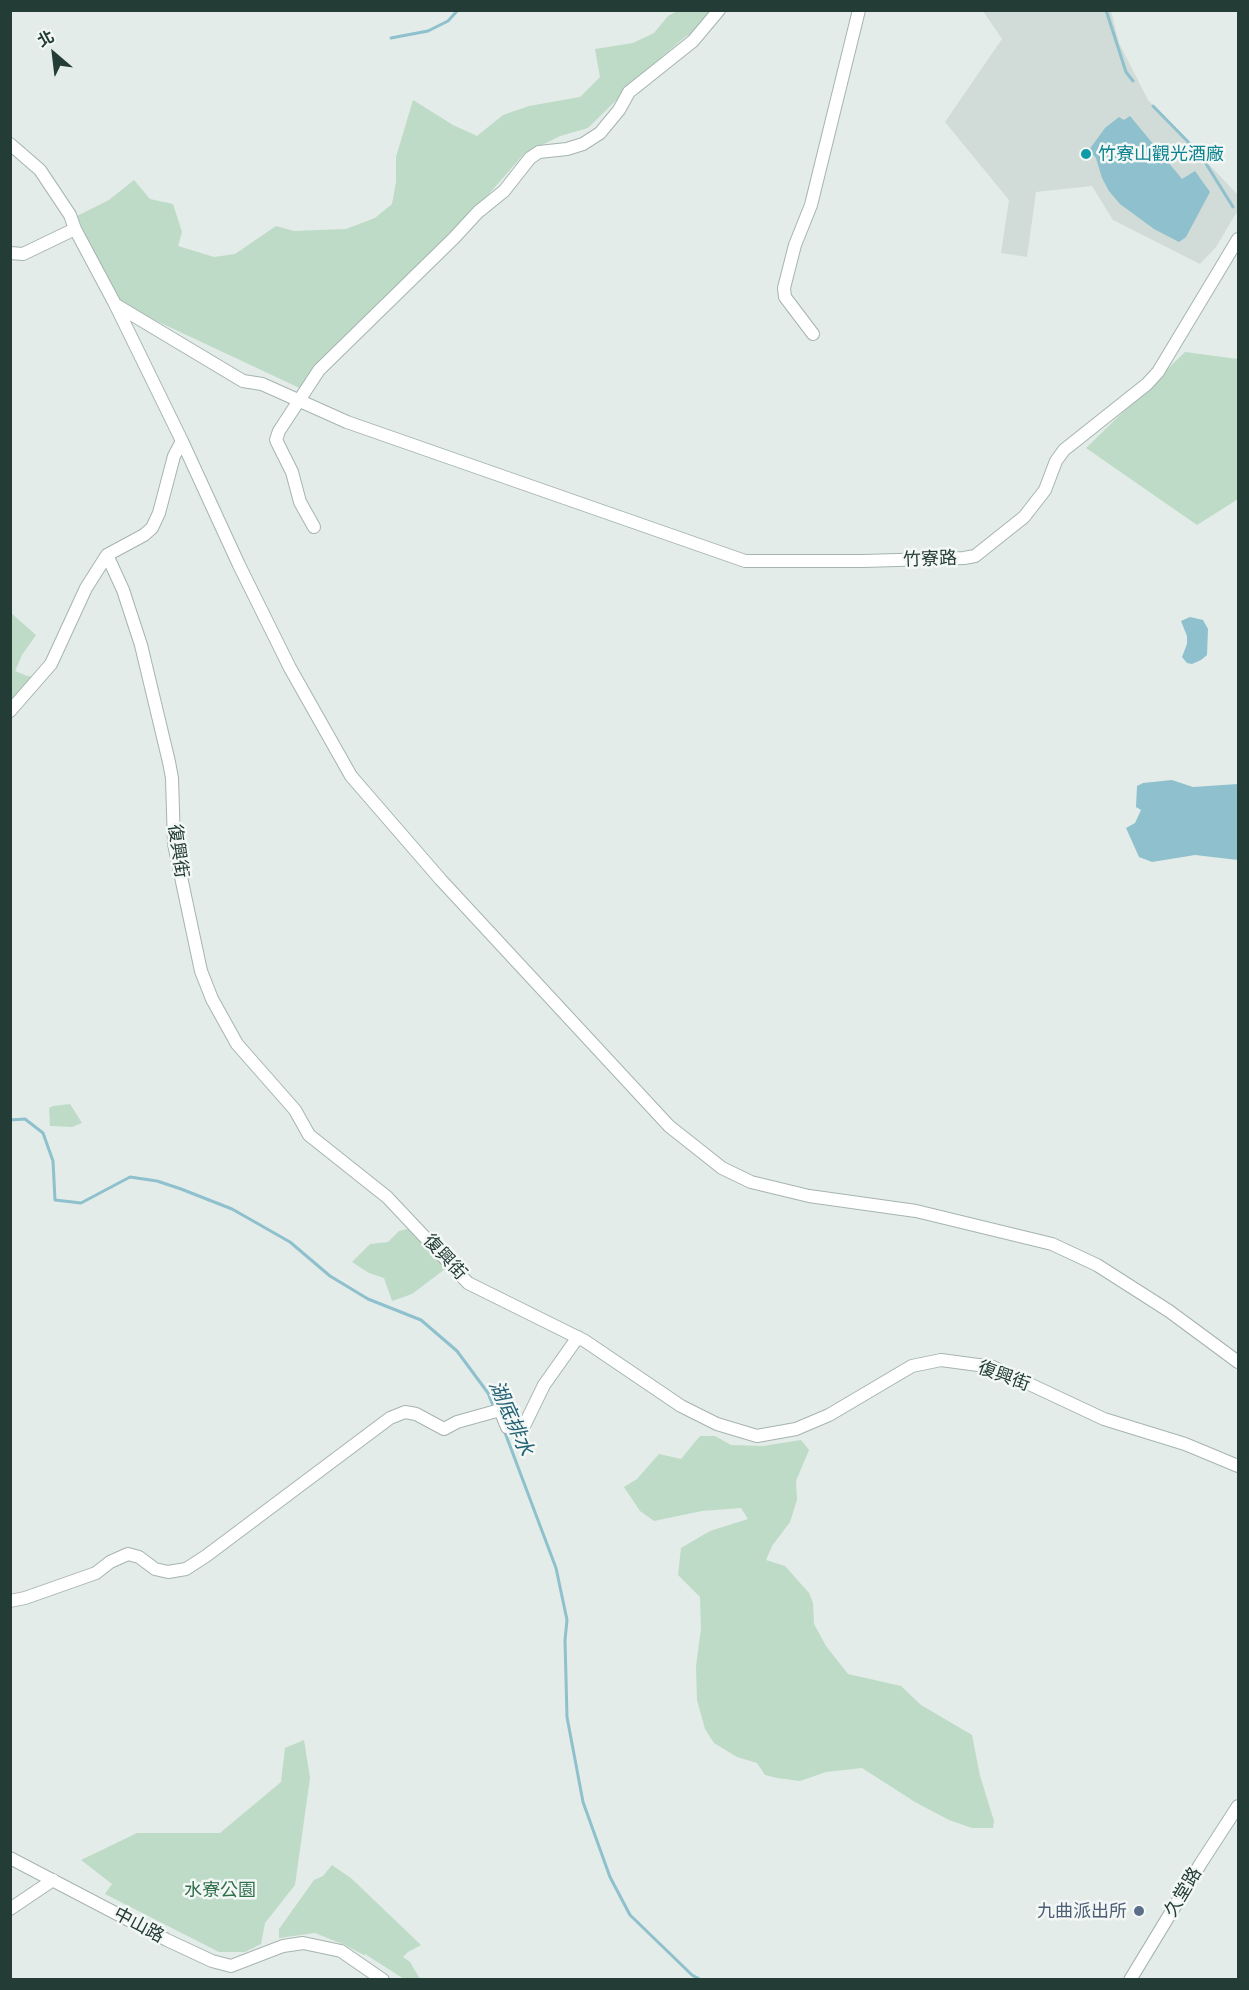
<!DOCTYPE html>
<html>
<head>
<meta charset="utf-8">
<style>
  body { margin:0 }
  #map { position:relative; width:1249px; height:1990px; overflow:hidden; background:#e3ece8; font-family:"Asap Condensed","Noto Sans TC",sans-serif }
  canvas { display:block }
  .frame { position:absolute; inset:0; border:12px solid #243c36; pointer-events:none }
  .north { position:absolute; left:24px; top:24px; width:60px; height:60px; -webkit-text-stroke:4px #f3f8f6; paint-order:stroke; rotate:332deg; font-size:16px; font-weight:700; line-height:24px; text-align:center; color:#243c36 }
  .north::after { content:''; display:block; margin:auto; width:21px; height:27px; background:#243c36; clip-path:polygon(50% 0,100% 100%,50% 72%,0 100%) }
</style>
</head>
<body>
<div id="map">
<canvas width="1249" height="1990"></canvas>
<div class="frame"></div>
<div class="north">北</div>
</div>
<script>
const g = document.querySelector('canvas').getContext('2d');
g.lineJoin = 'round';
function paint(path, color) { g.fillStyle = color; g.fill(path, 'evenodd'); }
const shape = rows => new Path2D(rows.map(r => 'M' + r).join(''));
function stroke(path, color, width, dash) { g.strokeStyle = color; g.lineWidth = width; g.lineCap = dash ? 'butt' : 'round'; g.setLineDash(dash || []); g.stroke(path); }
function write(font, color, halo, rows, align = 'center') {
  g.font = font + ' "Asap Condensed","Noto Sans TC",sans-serif'; g.lineWidth = 5; g.setLineDash([]); g.textBaseline = 'middle'; g.strokeStyle = halo; g.fillStyle = color; for (const [text, x, y, turn = 0] of rows) {
    g.save(); g.translate(x, y); g.rotate((+turn || 0) * Math.PI / 180); g.textAlign = isNaN(turn) ? turn : align; if (halo) g.strokeText(text, 0, 0); g.fillText(text, 0, 0); g.restore();
  }
}
paint(shape([
  [983,11,1111,11,1119,43,1148,100,1238,195,1238,210,1216,247,1200,264,1113,220,1092,186,1036,192,1027,257,1001,253,1009,200,945,122,1002,39]
]), '#d1dbd7');
paint(shape([
  [677,11,721,11,714,20,685,37,651,66,588,128,560,136,524,154,370,329,306,391,114,301,77,216,109,200,134,180,150,199,173,204,182,232,178,246,214,257,235,254,276,226,294,231,346,229,375,218,392,204,396,182,396,157,413,100,453,125,477,136,503,115,529,106,580,97,600,77,595,49,633,43,654,33,668,16],
  [1185,352,1238,359,1238,499,1197,525,1086,448],
  [11,613,36,635,22,655,15,671,27,676,42,677,11,720],
  [70,1104,82,1123,72,1127,50,1126,49,1108,53,1106],
  [411,1228,449,1266,412,1294,392,1301,384,1278,369,1273,352,1262,370,1244,388,1242,399,1231],
  [700,1436,715,1436,731,1445,763,1446,801,1440,809,1450,796,1481,797,1500,790,1522,772,1546,766,1560,785,1566,809,1593,813,1603,814,1624,826,1646,848,1674,901,1686,921,1705,972,1735,980,1776,994,1821,993,1828,972,1828,949,1820,915,1802,862,1768,826,1772,800,1781,777,1778,765,1775,757,1763,737,1757,714,1743,705,1729,697,1700,696,1666,701,1629,700,1597,678,1575,681,1548,710,1531,748,1519,741,1508,702,1511,654,1521,640,1511,624,1487,637,1479,659,1454,681,1459],
  [304,1740,310,1778,295,1885,265,1923,261,1944,245,1952,219,1952,105,1894,112,1884,81,1860,137,1833,220,1833,281,1782,285,1748],
  [332,1865,352,1879,421,1945,408,1952,403,1957,410,1962,420,1979,404,1979,365,1954,364,1955,345,1945,315,1933,279,1938,279,1929,314,1880,323,1876]
]), '#bddbc7');
paint(shape([
  [1130,116,1182,179,1195,171,1210,192,1186,237,1179,242,1154,229,1120,204,1109,191,1102,178,1096,158,1089,150,1105,128,1119,117,1124,120],
  [1190,617,1203,620,1208,629,1207,655,1201,660,1192,664,1187,663,1182,657,1187,644,1187,636,1181,621],
  [1172,780,1193,787,1238,784,1238,860,1195,855,1152,862,1139,857,1126,828,1135,823,1141,810,1136,807,1137,786,1143,783]
]), '#8ec0cd');
stroke(shape([
  [1106,10,1126,72,1133,81],
  [391,38,428,31,448,21,458,10],
  [1153,106,1200,154,1233,207],
  [10,1120,25,1119,43,1133,53,1161,55,1200,81,1203,130,1177,157,1181,181,1189,232,1209,290,1242,330,1276,368,1299,421,1320,457,1351,488,1393,494,1408],
  [504,1430,556,1568,567,1620,565,1640,567,1717,583,1802,610,1877,630,1915,692,1975,701,1980]
]), '#8ec0cd', 3);
const minor = shape([
  [10,144,40,170,70,215,75,229,115,304,182,441,239,565,290,668,351,776,441,880,669,1126,722,1168,751,1182,809,1196,916,1211,1052,1244,1097,1265,1169,1311,1238,1362],
  [10,253,23,254,75,229],
  [116,305,243,381,262,384,347,422,745,561,863,561,964,558,975,556,1024,517,1045,490,1056,461,1064,450,1147,384,1158,372,1238,239],
  [813,334,785,297,784,288,795,245,811,205,859,10],
  [314,527,300,502,292,472,276,440,279,431,319,370,454,238,478,212,504,191,530,158,539,152,567,149,583,144,600,133,619,110,629,92,693,41,719,10],
  [107,555,123,590,141,645,169,762,172,778,174,844,201,971,212,999,237,1044,295,1110,309,1135,387,1197,468,1283,585,1341,681,1406,717,1424,757,1436,796,1429,829,1415,912,1366,941,1360,993,1367,1104,1419,1185,1444,1238,1466],
  [10,711,51,664,86,588,107,555,144,535,152,528,159,513,174,456,182,441],
  [10,1601,25,1598,96,1573,110,1562,128,1554,139,1557,155,1569,168,1572,186,1569,206,1556,390,1418,405,1412,416,1414,444,1429,457,1422,500,1410,507,1427,525,1424,544,1385,578,1337],
  [10,1858,167,1940,212,1961,231,1966,283,1946,303,1943,341,1951,383,1980],
  [10,1909,53,1880],
  [1130,1980,1201,1863,1238,1806]
]);
stroke(minor, '#a6b4af', 14);
stroke(minor, '#fff', 12);
for (const [x, y, r, color] of [
  [1086,154,6,"#0f9aa8"],
  [1139,1911,6,"#5c6f8a"]
]) { const dot = new Path2D(); dot.arc(x, y, r, 0, 2 * Math.PI); g.fillStyle = color; g.fill(dot); stroke(dot, '#f3f8f6', 2); }
write('18px', '#0d838f', '#f3f8f6', [
  ["竹寮山觀光酒廠",1098,154]
], 'left');
write('18px', '#243c36', '#f3f8f6', [
  ["竹寮路",930,559,-2],
  ["復興街",178,851,82],
  ["復興街",445,1257,47],
  ["復興街",1004,1376,20],
  ["久堂路",1183,1892,-59],
  ["中山路",139,1925,28]
]);
write('18px', '#31704c', '#f3f8f6', [
  ["水寮公園",220,1890]
]);
write('18px', '#4e5e75', '#f3f8f6', [
  ["九曲派出所",1127,1911]
], 'right');
write('italic 20px', '#226173', '#f3f8f6', [
  ["湖底排水",511,1418,66]
]);
</script>
</body>
</html>
